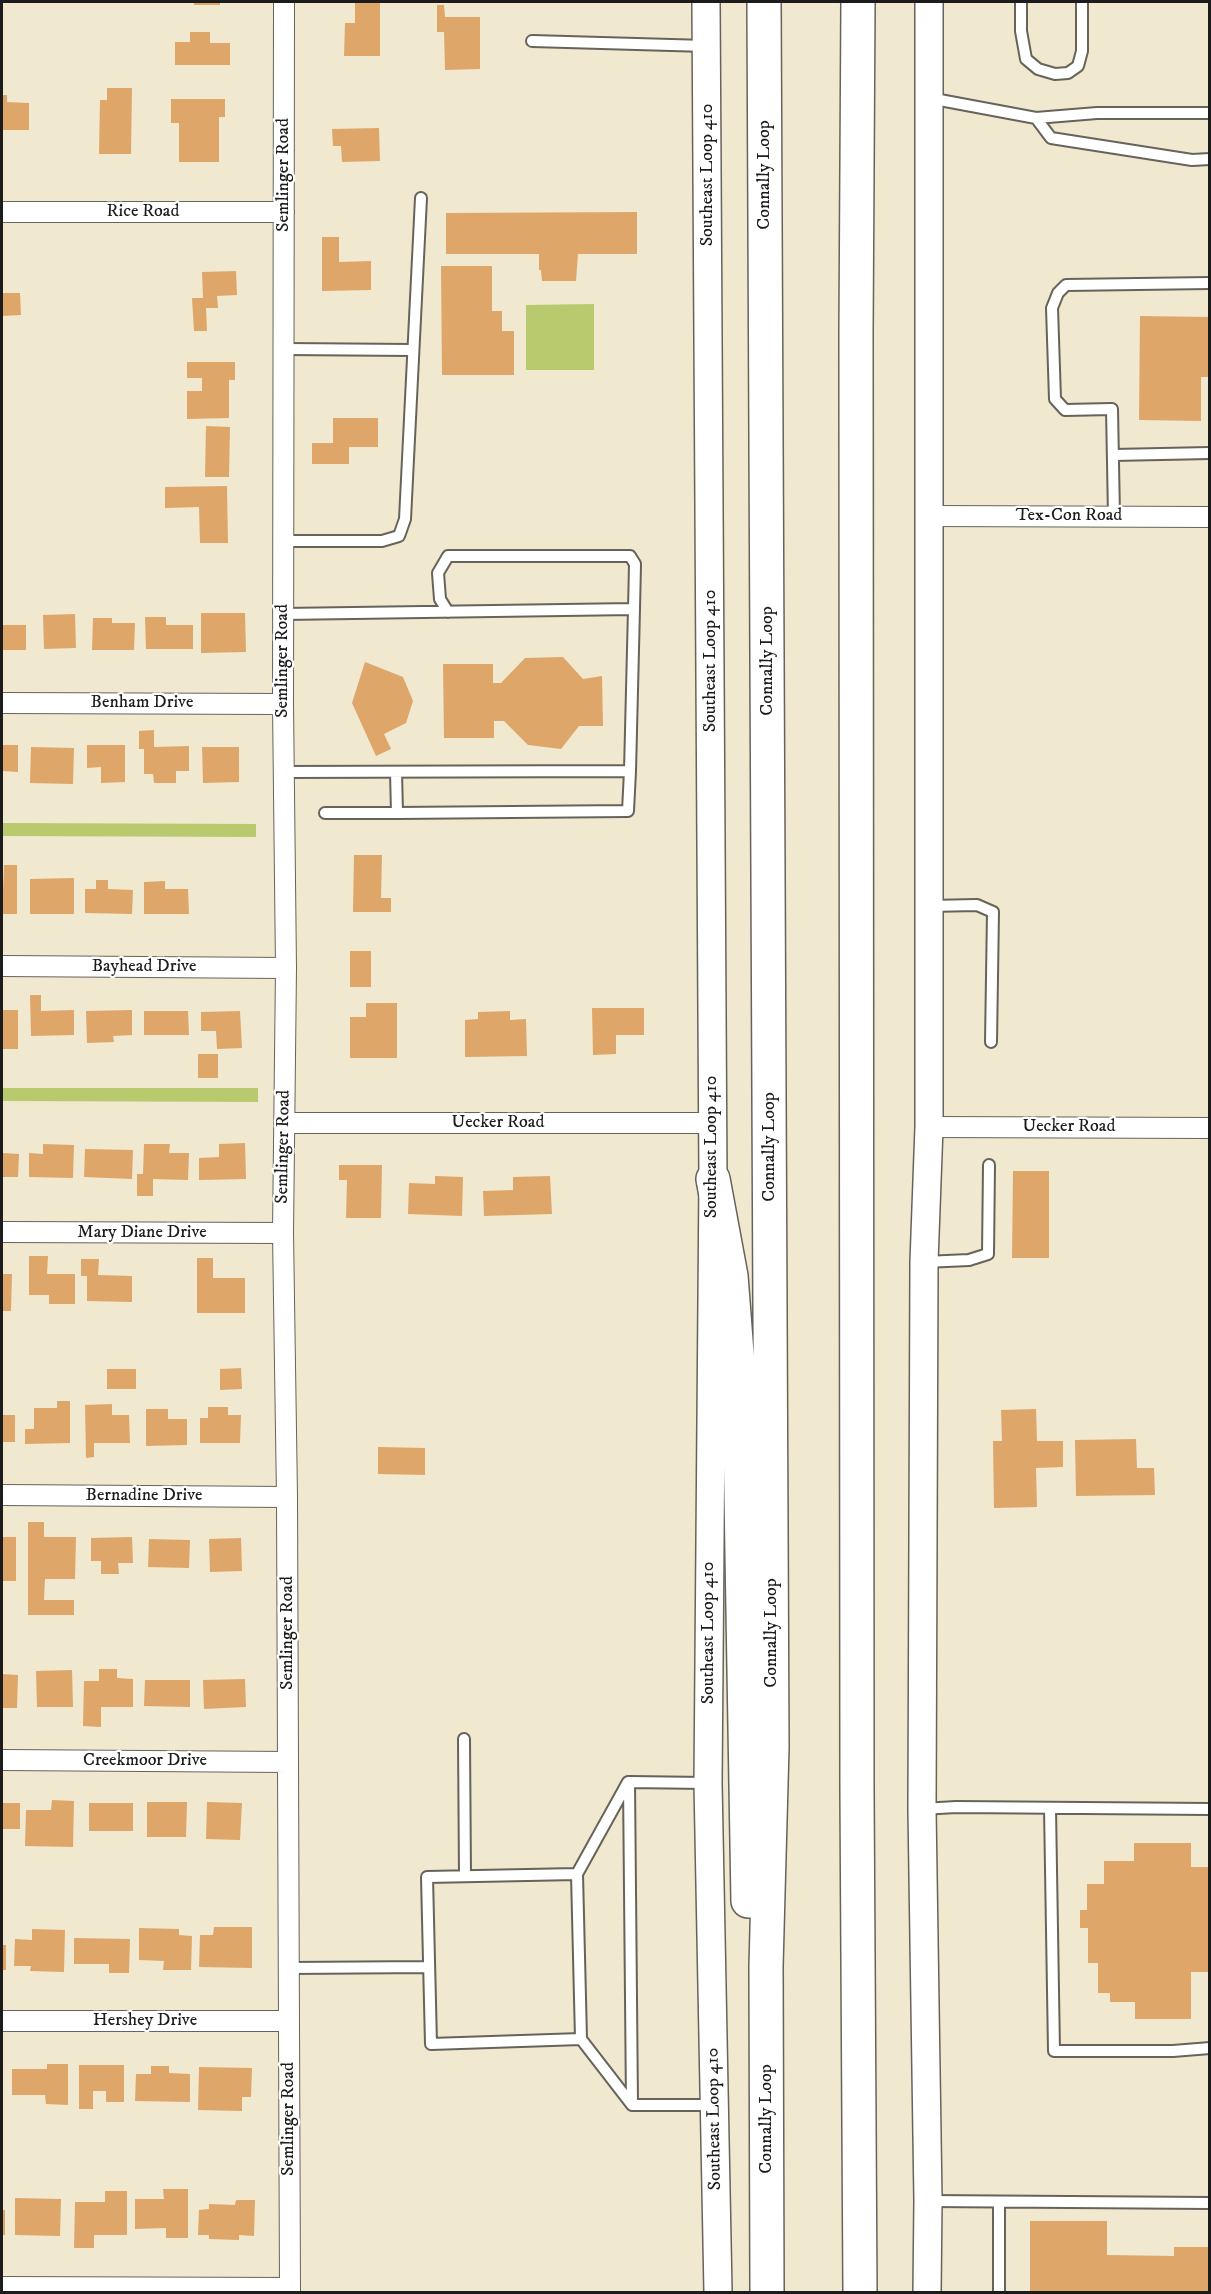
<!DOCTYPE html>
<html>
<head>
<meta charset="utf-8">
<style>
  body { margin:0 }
  #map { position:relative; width:1211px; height:2294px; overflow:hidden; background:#f0e8cf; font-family:"IM FELL DW Pica",serif }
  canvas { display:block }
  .frame { position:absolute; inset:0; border:3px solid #1c1c1c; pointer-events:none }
</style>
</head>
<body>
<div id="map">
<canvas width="1211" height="2294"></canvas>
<div class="frame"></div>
</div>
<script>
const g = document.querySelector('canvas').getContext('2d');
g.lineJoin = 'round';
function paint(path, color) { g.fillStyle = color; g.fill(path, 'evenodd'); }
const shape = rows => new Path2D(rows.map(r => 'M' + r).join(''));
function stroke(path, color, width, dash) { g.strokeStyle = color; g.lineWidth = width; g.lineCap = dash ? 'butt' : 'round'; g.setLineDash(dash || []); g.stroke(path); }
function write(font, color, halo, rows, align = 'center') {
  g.font = font + ' "IM FELL DW Pica",serif'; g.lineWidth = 4.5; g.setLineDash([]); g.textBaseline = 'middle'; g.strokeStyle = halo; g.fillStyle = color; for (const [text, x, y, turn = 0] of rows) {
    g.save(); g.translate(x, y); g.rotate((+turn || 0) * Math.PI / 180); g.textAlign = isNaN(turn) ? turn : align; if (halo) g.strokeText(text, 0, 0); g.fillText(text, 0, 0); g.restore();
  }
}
paint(shape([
  [594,304,594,370,526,370,526,305],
  [2,823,256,824,256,837,2,836],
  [2,1088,258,1088,258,1102,2,1101]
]), '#b8ca6d');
paint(shape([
  [194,2,220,2,220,5,194,5],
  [355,2,380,3,380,56,344,56,345,23,355,23],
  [437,5,444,5,445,17,480,17,480,69,445,70,444,32,437,32],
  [190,32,210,32,210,43,230,43,230,65,175,65,175,42,190,42],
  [107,88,132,88,131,154,99,154,100,100,107,100],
  [2,95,7,95,7,102,29,103,29,130,2,130],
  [171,99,225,99,225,117,219,117,219,162,179,162,179,123,171,123],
  [379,128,380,161,342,162,341,146,333,146,332,129],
  [637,212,637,254,578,254,576,281,542,281,541,270,539,270,539,254,446,254,446,213],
  [322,237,339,237,339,262,371,261,371,290,322,291],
  [441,266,492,266,492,311,502,311,502,331,514,331,514,375,442,375],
  [236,271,237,295,217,296,218,308,206,308,207,331,194,331,192,298,203,298,202,272],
  [2,293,20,293,21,315,2,316],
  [1140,316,1210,317,1209,377,1201,377,1201,421,1139,420],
  [187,362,235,362,235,380,229,380,229,418,187,419,187,391,202,391,202,378,187,378],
  [333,418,378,418,378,447,349,447,349,464,312,464,312,443,333,443],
  [206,426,230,427,229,477,205,477],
  [227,486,228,543,200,543,199,507,165,508,165,487],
  [201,613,245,613,246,652,201,653],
  [75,614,76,648,44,649,43,615],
  [145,617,166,617,166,625,193,625,193,649,146,649],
  [93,618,112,618,112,623,135,623,134,650,92,650],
  [2,625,26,625,26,650,2,650],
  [563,657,583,679,602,676,603,726,579,726,561,749,528,745,504,721,494,721,494,738,444,738,443,664,493,664,493,683,501,683,525,658],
  [365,662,403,677,413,701,406,723,384,734,391,749,376,756,352,703],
  [154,730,154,747,189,746,189,771,176,771,176,783,154,783,153,774,144,774,144,749,139,749,139,731],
  [2,745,18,745,18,772,2,771],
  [87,745,125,745,125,782,101,783,101,767,87,768],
  [31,747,74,748,73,784,30,783],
  [202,747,239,747,239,782,203,783],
  [354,855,382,855,381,898,391,898,391,912,353,912],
  [4,865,17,865,17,914,2,914],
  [74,878,74,914,30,914,30,879],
  [96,880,108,880,108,889,133,890,132,914,85,913,85,889,96,889],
  [165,881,165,889,188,889,189,914,144,914,144,882],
  [350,951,371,951,371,987,350,987],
  [30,995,41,995,41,1011,74,1010,74,1035,31,1036],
  [366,1003,397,1003,397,1058,350,1058,350,1017,366,1017],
  [592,1008,644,1008,644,1035,616,1035,616,1054,593,1055],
  [2,1010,18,1010,18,1049,2,1049],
  [132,1010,132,1035,113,1036,114,1042,87,1043,86,1011],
  [144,1011,188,1011,189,1035,144,1035],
  [240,1011,242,1048,217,1049,216,1031,201,1031,201,1012],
  [510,1011,510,1020,526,1019,527,1056,465,1057,465,1020,478,1019,478,1012],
  [198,1054,218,1054,218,1078,198,1078],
  [245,1143,246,1179,199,1180,199,1158,219,1157,219,1144],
  [43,1144,74,1145,73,1178,29,1177,29,1153,43,1154],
  [144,1144,170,1144,169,1153,189,1153,188,1180,153,1179,153,1196,137,1196,137,1174,143,1174],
  [85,1149,133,1150,132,1179,84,1177],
  [2,1153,19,1154,18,1177,2,1177],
  [339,1165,382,1165,381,1218,346,1218,347,1180,339,1180],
  [1013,1171,1049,1171,1049,1258,1012,1258],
  [435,1176,463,1177,462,1216,408,1214,409,1183,435,1184],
  [550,1176,552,1214,484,1216,483,1191,513,1190,513,1177],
  [29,1256,48,1256,47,1274,75,1274,75,1304,49,1304,49,1295,29,1295],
  [197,1258,213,1258,213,1278,245,1278,245,1313,197,1313],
  [81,1259,99,1259,98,1275,132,1276,132,1302,87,1301,87,1276,81,1276],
  [2,1274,12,1274,11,1311,2,1311],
  [241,1368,242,1389,220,1390,220,1369],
  [107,1369,136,1369,136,1389,107,1389],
  [57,1401,70,1401,70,1443,25,1444,25,1429,34,1429,34,1408,57,1408],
  [112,1404,112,1415,129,1415,130,1443,94,1443,94,1457,86,1458,85,1405],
  [208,1407,228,1407,228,1415,241,1415,240,1443,200,1443,200,1418,208,1418],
  [146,1409,168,1409,168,1419,187,1419,187,1445,146,1446],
  [1036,1409,1037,1441,1063,1441,1063,1467,1036,1468,1037,1507,994,1508,993,1441,1002,1441,1001,1410],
  [2,1415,15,1415,15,1442,2,1442],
  [1136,1439,1137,1468,1154,1468,1155,1495,1076,1496,1075,1440],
  [378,1447,425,1448,425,1475,378,1474],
  [28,1522,44,1522,44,1537,76,1537,75,1579,45,1579,44,1600,74,1600,74,1615,28,1615],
  [2,1537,16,1537,16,1581,2,1581],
  [132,1537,133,1563,118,1563,119,1574,101,1574,101,1561,91,1561,91,1538],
  [241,1538,242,1571,210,1572,209,1539],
  [149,1539,190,1540,189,1568,148,1567],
  [99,1669,117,1669,117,1678,133,1679,133,1707,101,1707,101,1727,83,1726,84,1681,99,1681],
  [72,1670,73,1707,37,1707,36,1671],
  [2,1674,18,1675,17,1708,2,1708],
  [245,1679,246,1707,204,1709,203,1680],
  [145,1680,190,1680,190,1707,144,1706],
  [52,1800,74,1801,73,1847,25,1846,26,1810,51,1810],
  [147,1802,187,1802,186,1837,147,1837],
  [207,1802,242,1803,240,1840,206,1839],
  [2,1803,20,1803,20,1829,2,1829],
  [89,1803,133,1803,133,1831,89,1831],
  [1134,1843,1191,1843,1191,1867,1210,1867,1210,1972,1191,1972,1191,2019,1135,2019,1135,2002,1110,2002,1110,1993,1098,1993,1098,1963,1088,1963,1088,1928,1080,1928,1080,1910,1087,1910,1087,1884,1104,1884,1104,1861,1134,1861],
  [214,1927,252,1927,252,1968,199,1967,200,1935,213,1935],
  [139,1928,179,1929,179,1935,192,1936,191,1970,163,1970,164,1961,139,1960],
  [32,1929,65,1930,64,1972,30,1971,31,1966,14,1966,15,1939,32,1940],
  [74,1938,130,1939,129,1973,109,1973,109,1964,74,1964],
  [2,1945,6,1945,6,1970,2,1970],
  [47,2064,68,2064,68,2105,46,2104,45,2095,12,2095,12,2069,47,2069],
  [79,2065,124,2065,124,2102,106,2102,106,2091,93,2091,93,2109,79,2109],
  [151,2066,169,2066,169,2073,190,2074,190,2102,135,2101,136,2074,151,2074],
  [199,2067,252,2068,251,2097,242,2097,242,2111,198,2110],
  [163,2189,188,2189,188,2238,166,2238,166,2228,135,2229,135,2199,164,2199],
  [105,2191,127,2191,127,2235,94,2235,94,2248,74,2248,75,2202,105,2202],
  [15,2198,61,2199,60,2236,15,2235],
  [236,2200,255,2200,254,2236,239,2235,239,2240,209,2239,209,2235,198,2235,199,2210,209,2209,209,2204,235,2205],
  [2,2210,5,2210,5,2235,2,2235],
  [1030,2221,1107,2221,1107,2255,1174,2256,1174,2247,1210,2247,1210,2292,1030,2292]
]), '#dfa66a');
const lane = shape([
  [1021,2,1021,31,1026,59,1038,69,1055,74,1068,73,1078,66,1082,51,1082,2],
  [532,41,706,46],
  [929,98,1036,118,1097,113,1210,113],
  [1036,118,1051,138,1192,160,1210,159],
  [284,349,413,350],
  [1113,455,1210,453],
  [1114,516,1112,409,1065,410,1055,399,1052,308,1058,293,1066,285,1210,283],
  [284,541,382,541,399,536,405,519,421,198],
  [448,612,440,599,438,573,448,556,630,556,635,564,634,609],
  [283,614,634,609,630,771,283,772],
  [396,772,397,813,628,811,630,771],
  [325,813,397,813],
  [929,906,977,905,993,912,991,1042],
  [924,1262,969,1260,988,1254,989,1165],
  [464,1739,465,1876],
  [629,1782,632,2105],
  [629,1782,706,1783],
  [1050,1808,1054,2051,1173,2051,1210,2048],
  [922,1809,956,1807,1210,1809],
  [577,1874,581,2039,431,2044,427,1877,577,1874],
  [577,1874,628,1782],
  [289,1968,429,1967],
  [581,2039,632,2105],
  [632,2105,715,2105],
  [928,2201,1210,2203],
  [999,2292,999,2202]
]);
const street = shape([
  [284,2,283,704,286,968,283,1233,287,1497,290,2292],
  [2,212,284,212],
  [928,516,1210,517],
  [2,703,283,704],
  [2,966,286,968],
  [284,1123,712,1123],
  [929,1127,1210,1128],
  [2,1232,283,1233],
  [2,1495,287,1497],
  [2,1760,288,1762],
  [2,2021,288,2021],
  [2,2287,290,2288]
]);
const secondary = shape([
  [706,2,713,1179,708,1783,718,2292],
  [927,2292,928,2201,922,1809,924,1262,929,1127,929,2]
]);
const highway = shape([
  [764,2,772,1747,766,1966,767,2292],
  [858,2,856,332,857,1791,860,2292],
  [713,1179,731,1276,739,1379,748,1901]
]);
stroke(lane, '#66635b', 14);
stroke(street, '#66635b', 22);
stroke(secondary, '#66635b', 30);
stroke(highway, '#66635b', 36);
stroke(lane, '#fff', 10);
stroke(street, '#fff', 20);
stroke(secondary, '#fff', 27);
stroke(highway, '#fff', 33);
write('18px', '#1c1c1c', '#fff', [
  ["Semlinger Road",284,175,-90],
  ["Southeast Loop 410",708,175,-90],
  ["Connally Loop",765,175,-90],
  ["Rice Road",143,212],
  ["Tex-Con Road",1069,516],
  ["Semlinger Road",283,661,-90],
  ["Southeast Loop 410",711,661,-90],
  ["Connally Loop",768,661,-90],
  ["Benham Drive",142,703],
  ["Bayhead Drive",144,967],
  ["Uecker Road",498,1123],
  ["Uecker Road",1069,1127],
  ["Semlinger Road",284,1147,-89],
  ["Southeast Loop 410",712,1147,-90],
  ["Connally Loop",770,1147,-90],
  ["Mary Diane Drive",142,1233],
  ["Bernadine Drive",144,1496],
  ["Semlinger Road",288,1633,-90],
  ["Southeast Loop 410",709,1633,-90],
  ["Connally Loop",772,1633,-90],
  ["Creekmoor Drive",145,1761],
  ["Hershey Drive",145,2021],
  ["Semlinger Road",289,2119,-90],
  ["Southeast Loop 410",715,2119,-91],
  ["Connally Loop",767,2119,-90]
]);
</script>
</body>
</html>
